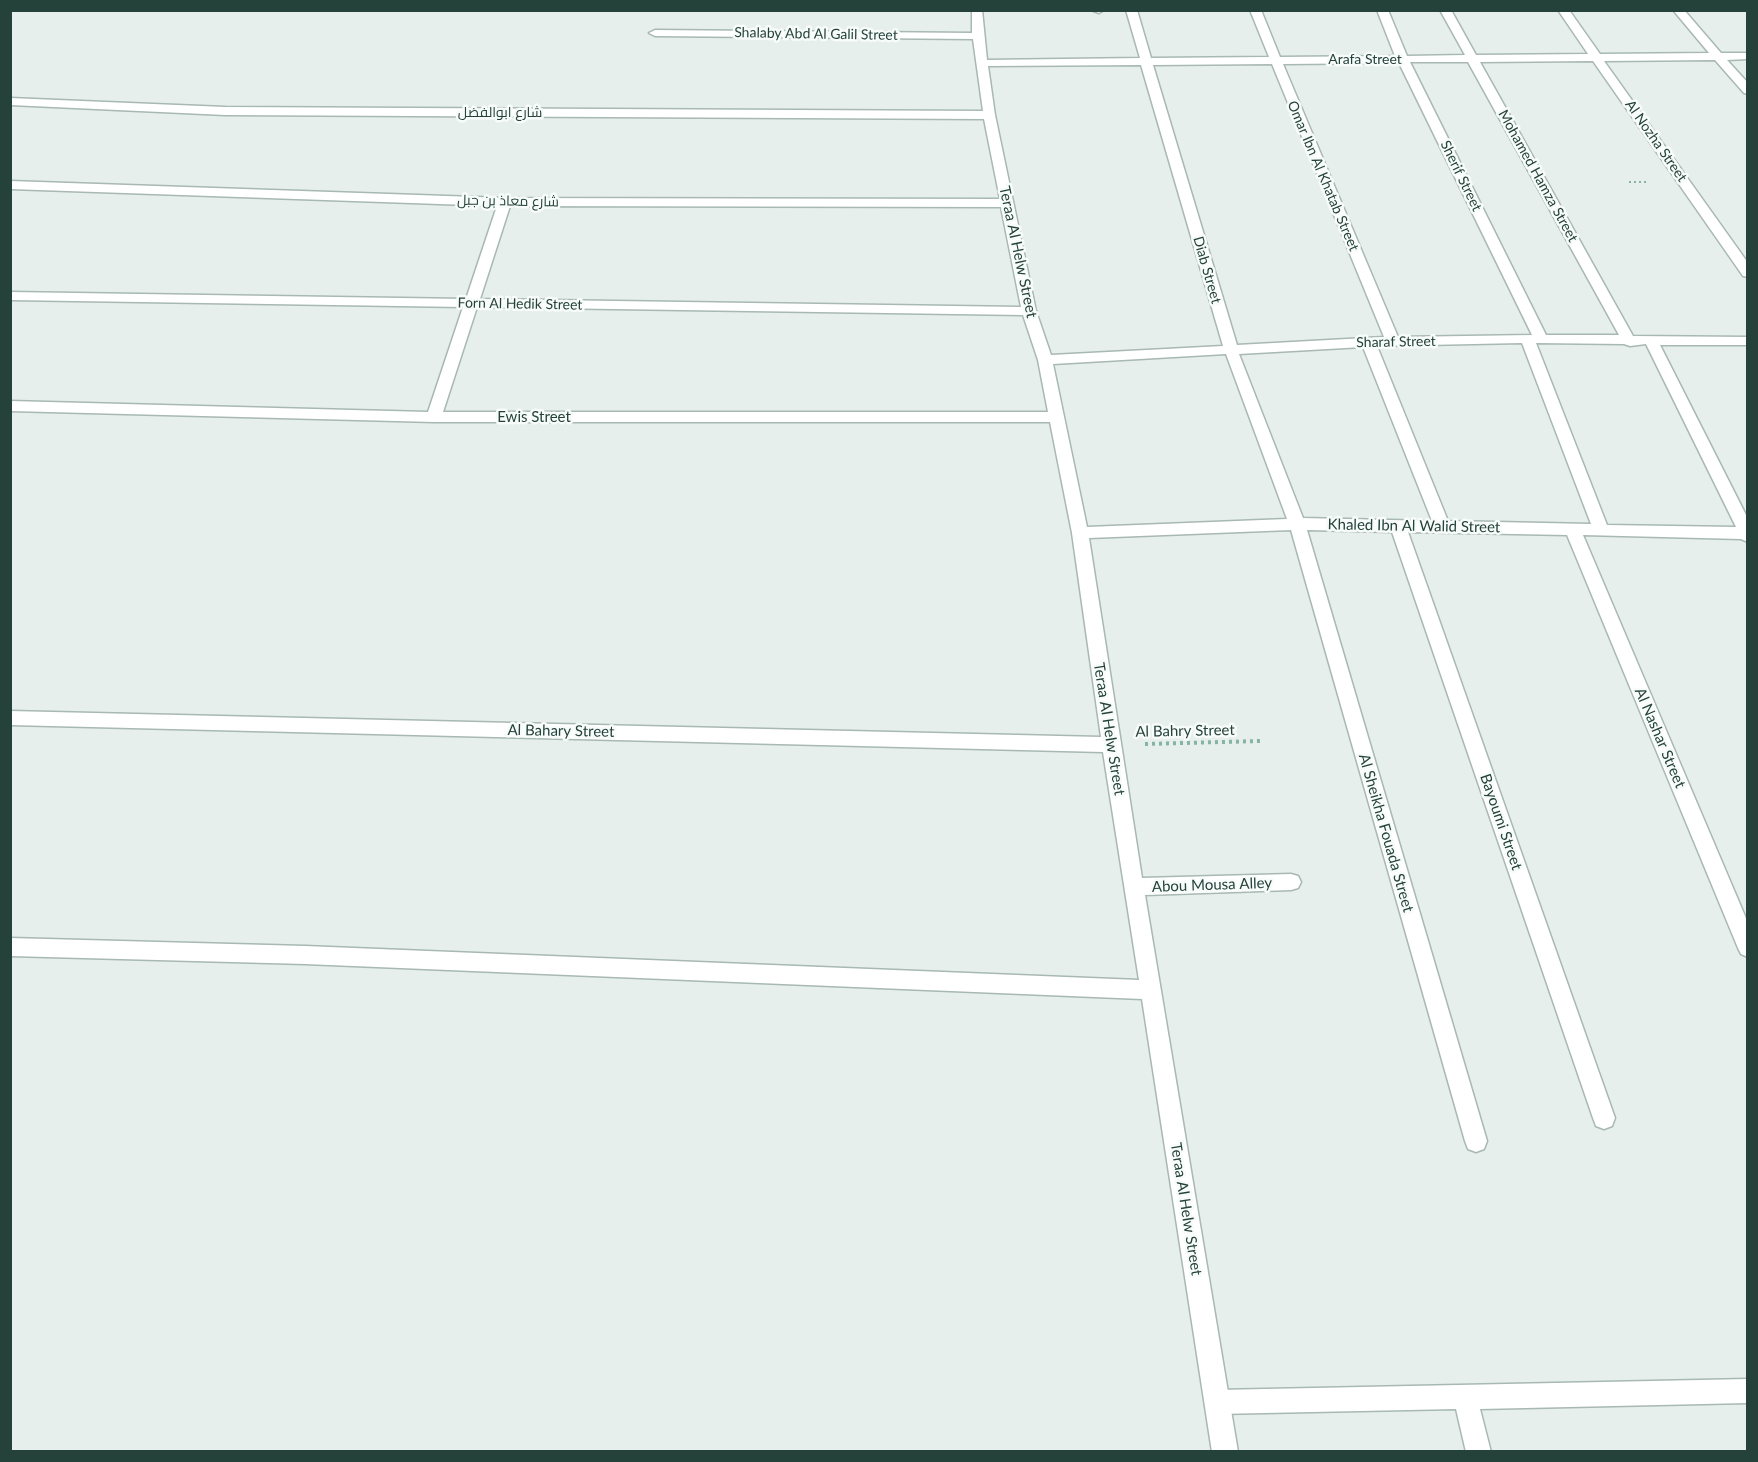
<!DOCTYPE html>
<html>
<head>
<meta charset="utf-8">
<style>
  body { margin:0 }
  #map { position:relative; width:1758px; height:1462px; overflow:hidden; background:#e6efeb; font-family:Lato,sans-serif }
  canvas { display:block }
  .frame { position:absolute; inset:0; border:12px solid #24423a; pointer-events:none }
</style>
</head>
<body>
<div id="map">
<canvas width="1758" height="1462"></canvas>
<div class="frame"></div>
</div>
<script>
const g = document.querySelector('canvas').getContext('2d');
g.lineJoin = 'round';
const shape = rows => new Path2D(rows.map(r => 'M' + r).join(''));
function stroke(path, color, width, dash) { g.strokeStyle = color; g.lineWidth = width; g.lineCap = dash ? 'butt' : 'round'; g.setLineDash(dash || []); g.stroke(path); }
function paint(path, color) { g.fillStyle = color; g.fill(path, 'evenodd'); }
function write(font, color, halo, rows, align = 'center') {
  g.font = font + ' Lato,Cairo,sans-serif'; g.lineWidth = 5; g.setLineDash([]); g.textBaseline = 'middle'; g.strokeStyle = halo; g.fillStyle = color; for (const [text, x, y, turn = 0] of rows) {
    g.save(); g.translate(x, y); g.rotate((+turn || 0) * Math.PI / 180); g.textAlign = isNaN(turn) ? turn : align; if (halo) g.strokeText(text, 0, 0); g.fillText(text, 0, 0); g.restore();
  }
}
const service = shape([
  [1748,1379,1748,1403,1480,1409,1491,1452,1466,1452,1456,1409,1217,1414,1208,1411,1205,1402,1208,1393,1217,1390,1748,1379]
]);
const minor = shape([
  [972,10,982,10,987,60,1140,58,1126,10,1137,10,1151,58,1269,57,1250,10,1261,10,1280,57,1395,56,1377,10,1388,10,1407,56,1465,55,1440,10,1451,10,1476,55,1588,54,1558,10,1569,10,1600,54,1709,53,1673,10,1684,10,1721,53,1748,53,1748,59,1727,60,1748,83,1748,94,1744,93,1715,60,1604,61,1748,263,1748,277,1743,276,1593,61,1480,62,1633,336,1748,337,1748,345,1660,345,1748,519,1748,542,1741,539,1583,535,1748,923,1748,957,1741,954,1738,948,1567,535,1408,532,1615,1118,1612,1126,1604,1129,1596,1126,1593,1118,1392,532,1307,530,1487,1141,1484,1149,1476,1152,1468,1149,1465,1141,1291,530,1089,538,1142,878,1291,874,1298,876,1301,882,1298,888,1291,890,1145,895,1238,1452,1212,1452,1142,999,305,964,10,956,10,938,305,946,1139,980,1103,752,10,725,10,711,1101,737,1072,533,1050,422,434,422,10,411,10,401,428,412,463,307,10,300,10,292,466,299,497,206,10,189,10,181,505,198,1000,199,984,119,225,115,10,105,10,98,225,107,983,111,973,39,655,36,649,33,655,30,972,33,972,10],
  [1410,62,1468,62,1619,335,1546,335,1410,62],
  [1399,63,1532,335,1398,337,1283,64,1399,63],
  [1272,64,1384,337,1237,345,1153,65,1272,64],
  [1141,65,1223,346,1051,355,1036,311,995,115,988,66,1141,65],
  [510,206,1001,207,1021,307,480,299,510,206],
  [477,307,1023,315,1038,360,1048,412,443,412,477,307],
  [1522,343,1591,524,1448,521,1377,346,1522,343],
  [1536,343,1624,344,1630,346,1646,344,1736,527,1607,525,1536,343],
  [1363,347,1432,521,1303,518,1239,354,1363,347],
  [1226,354,1287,519,1087,527,1053,364,1226,354],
  [1091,10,1104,10,1099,13,1091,10]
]);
stroke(service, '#a8b8b2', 3);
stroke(minor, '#a8b8b2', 3);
stroke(shape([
  [1629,182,1648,182]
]), '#86b3a5', 2, [2, 3]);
stroke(shape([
  [1145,744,1260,741]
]), '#86b3a5', 4, [3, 4]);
paint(service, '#fff');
paint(minor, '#fff');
write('14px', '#24423a', '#f7fbf9', [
  ["Shalaby Abd Al Galil Street",816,34,1],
  ["Arafa Street",1365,59],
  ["شارع ابوالفضل",500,112],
  ["Al Nozha Street",1656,141,55],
  ["Omar Ibn Al Khatab Street",1323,176,67],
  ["Sherif Street",1461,176,64],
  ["Mohamed Hamza Street",1538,176,61],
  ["شارع معاذ بن جبل",508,201,1],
  ["Diab Street",1207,270,74],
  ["Forn Al Hedik Street",520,304,1],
  ["Sharaf Street",1396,342,-1]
]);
write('15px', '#24423a', '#f7fbf9', [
  ["Teraa Al Helw Street",1018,252,78],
  ["Ewis Street",534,417],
  ["Khaled Ibn Al Walid Street",1414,526,1],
  ["Teraa Al Helw Street",1109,729,81],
  ["Al Bahary Street",561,731,1],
  ["Al Bahry Street",1185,731,-1],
  ["Al Nashar Street",1660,738,67],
  ["Bayoumi Street",1501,822,71],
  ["Al Sheikha Fouada Street",1386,833,74],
  ["Abou Mousa Alley",1212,885,-2],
  ["Teraa Al Helw Street",1186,1209,81]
]);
</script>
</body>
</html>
